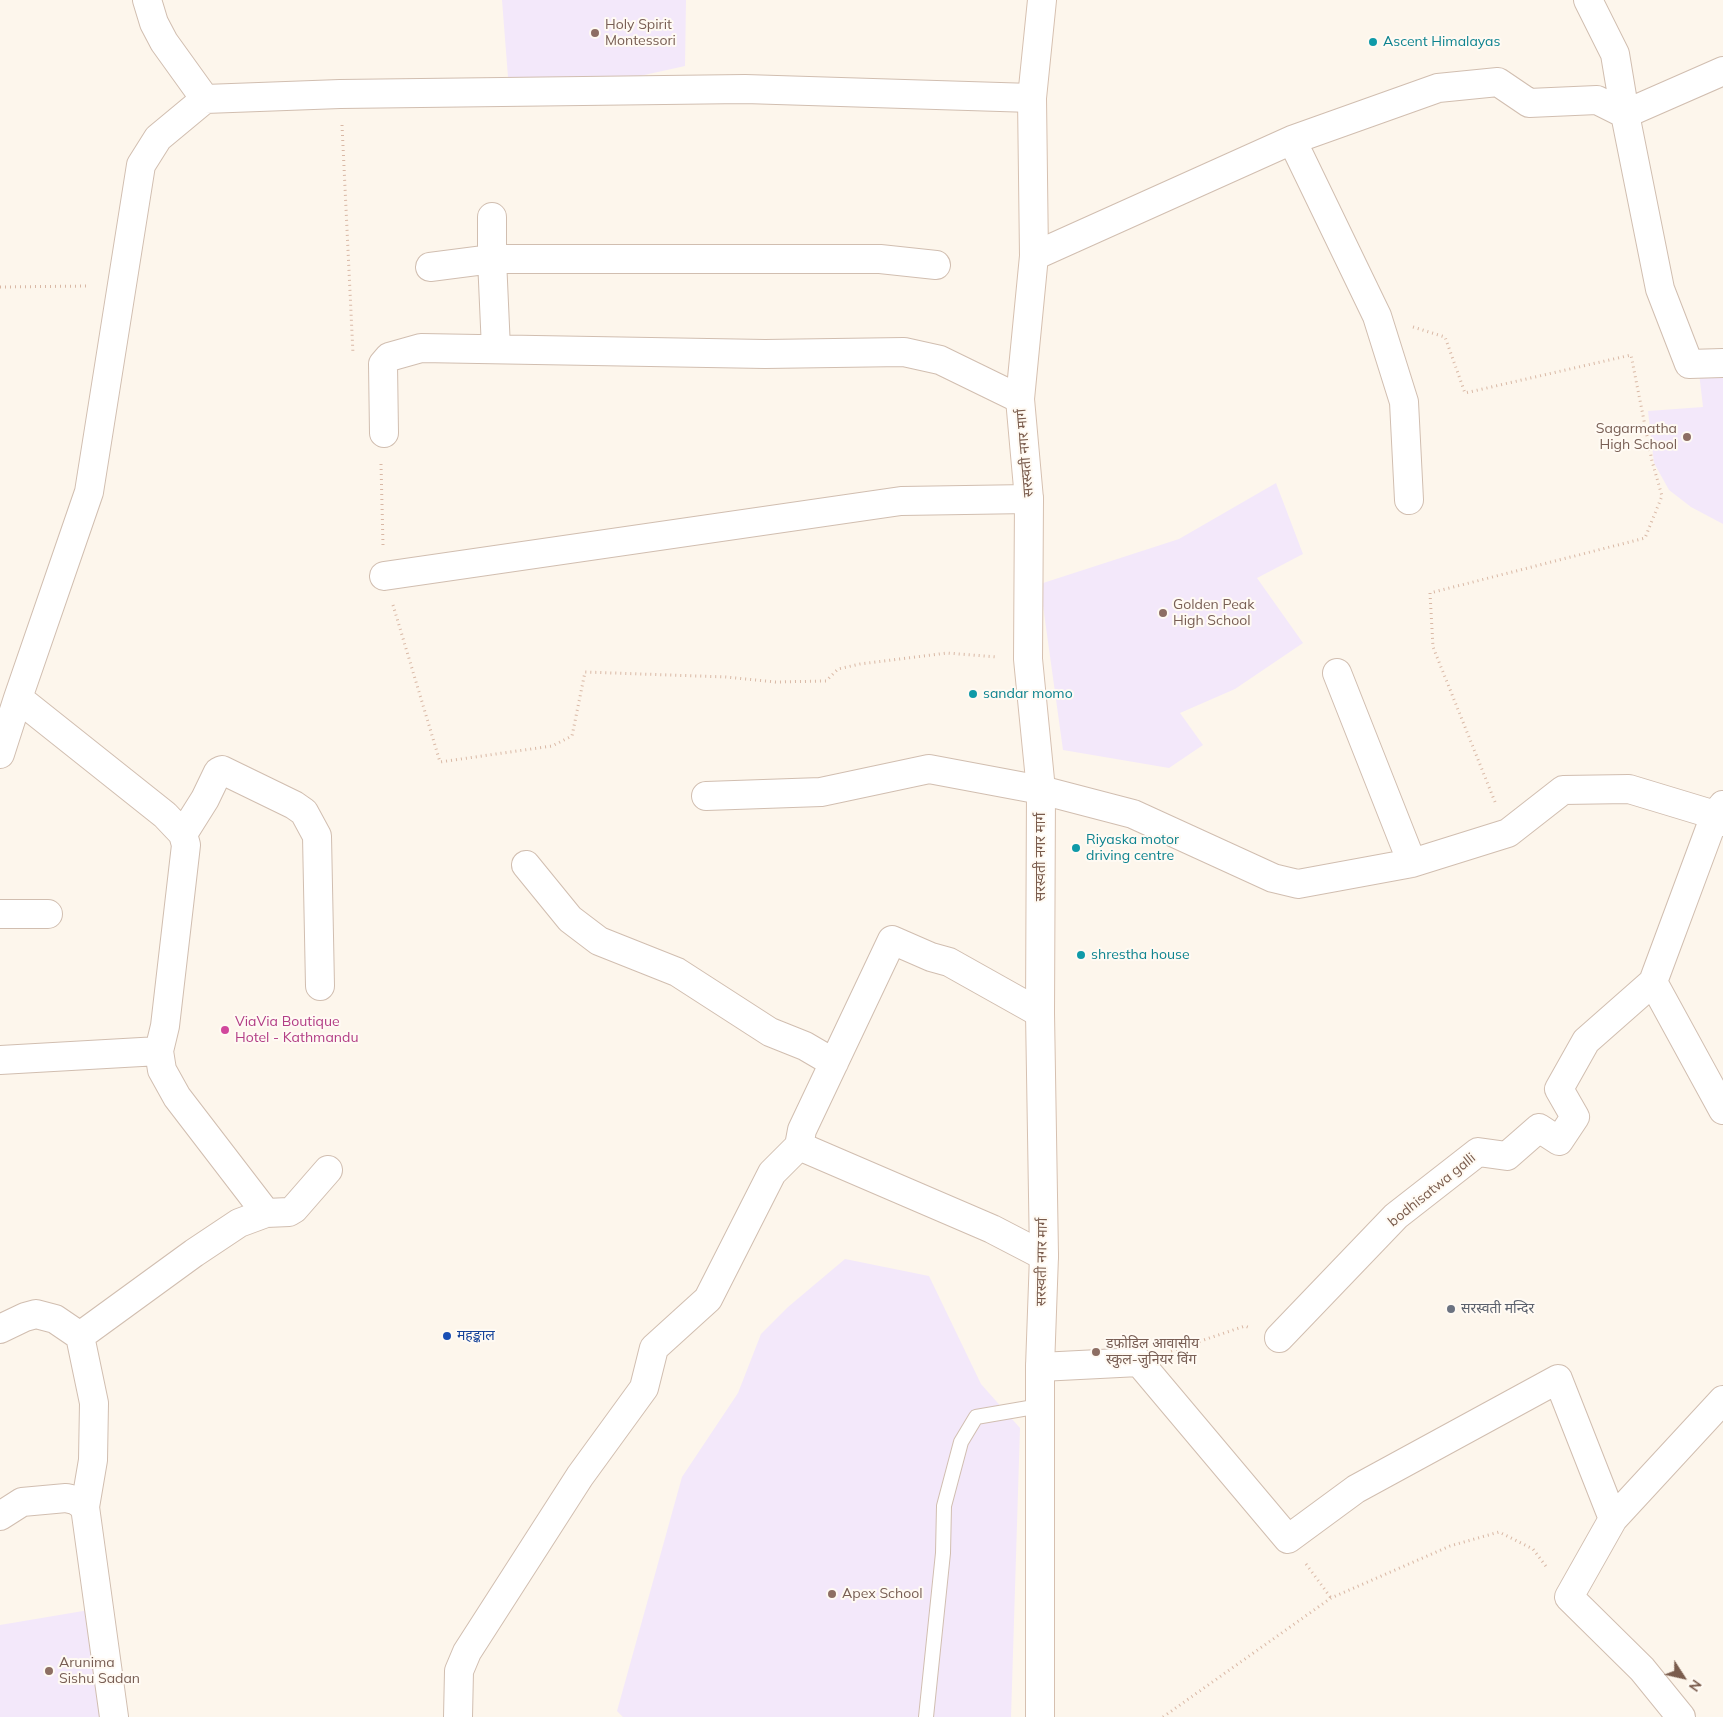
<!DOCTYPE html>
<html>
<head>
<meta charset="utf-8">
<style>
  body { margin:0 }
  #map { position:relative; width:1723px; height:1717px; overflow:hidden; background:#fdf6ec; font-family:Mulish,sans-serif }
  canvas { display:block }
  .north { position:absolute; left:1658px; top:1652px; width:50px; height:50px; -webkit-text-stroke:4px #fffaf3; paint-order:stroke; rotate:125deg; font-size:14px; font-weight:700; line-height:20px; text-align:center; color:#7a5c4d }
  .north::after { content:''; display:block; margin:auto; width:18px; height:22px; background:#7a5c4d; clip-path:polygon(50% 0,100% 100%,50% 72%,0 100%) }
</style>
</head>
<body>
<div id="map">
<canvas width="1723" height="1717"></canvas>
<div class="north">N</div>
</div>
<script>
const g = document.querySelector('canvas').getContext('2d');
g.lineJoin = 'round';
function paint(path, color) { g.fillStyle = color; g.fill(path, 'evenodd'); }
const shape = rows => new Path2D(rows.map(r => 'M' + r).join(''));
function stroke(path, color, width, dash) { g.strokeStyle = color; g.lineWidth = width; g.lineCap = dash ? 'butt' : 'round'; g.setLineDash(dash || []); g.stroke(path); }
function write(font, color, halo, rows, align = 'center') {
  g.font = font + ' Mulish,"Noto Sans Devanagari",sans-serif'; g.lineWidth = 4; g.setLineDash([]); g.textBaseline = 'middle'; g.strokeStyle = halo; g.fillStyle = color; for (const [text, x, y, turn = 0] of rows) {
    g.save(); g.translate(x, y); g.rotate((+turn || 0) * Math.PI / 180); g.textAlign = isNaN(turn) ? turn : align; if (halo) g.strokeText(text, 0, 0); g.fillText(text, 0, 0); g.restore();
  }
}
paint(shape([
  [502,0,686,0,685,66,617,81,509,90],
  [1698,364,1723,364,1723,524,1691,507,1669,490,1654,463,1648,411,1703,407],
  [1276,483,1303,554,1257,578,1303,643,1235,689,1180,713,1203,745,1169,768,1063,750,1040,584,1179,539],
  [845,1259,929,1276,981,1384,1020,1428,1011,1717,623,1717,617,1711,682,1477,738,1393,761,1334,788,1307],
  [89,1610,105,1717,0,1717,0,1625]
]), '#f3e8fa');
const lane = shape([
  [926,1717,943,1553,944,1506,961,1442,976,1417,1040,1406]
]);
const street = shape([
  [147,0,154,23,164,42,205,99,340,94,745,89,1032,98],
  [1588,0,1615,54,1625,114,1723,71],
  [1292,140,1377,316,1404,402,1409,500],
  [492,217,492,259,496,349],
  [1034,256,1292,140,1438,88,1498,82,1529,103,1597,100,1625,114,1660,289,1689,364,1723,363],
  [430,267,492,259,880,259,936,265],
  [384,433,383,364,389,357,421,348,765,354,904,352,940,360,1020,399],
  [384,576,901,501,1029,499],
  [1337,673,1412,863],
  [18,698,165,815,183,834,186,845,165,1026,159,1051,162,1070,177,1097,266,1213],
  [0,754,18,698,89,492,141,165,158,138,205,99],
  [706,796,821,792,929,769,1041,790,1133,814,1273,878,1298,884,1412,863,1508,833,1563,790,1629,789,1715,815,1723,822],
  [183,834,205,799,218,772,222,770,294,805,304,812,317,836,320,986],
  [526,865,570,919,599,941,677,972,770,1032,805,1046,834,1063],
  [0,914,48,914],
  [1653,982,1723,1110],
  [0,1060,159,1051],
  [799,1146,992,1229,1044,1256],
  [0,1329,25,1317,36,1314,55,1319,80,1336,194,1253,239,1223,266,1213,289,1212,294,1209,328,1170],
  [80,1336,94,1403,93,1460,85,1507,114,1717],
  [1279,1338,1396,1216,1478,1152,1507,1156,1539,1128,1559,1141,1575,1117,1559,1089,1586,1041,1653,982,1715,815,1723,805],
  [1040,1367,1139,1362,1288,1539,1356,1489,1558,1379,1613,1519],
  [0,1516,22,1502,66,1498,75,1500,85,1507],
  [458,1717,459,1671,467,1652,580,1476,644,1388,654,1348,708,1299,772,1173,799,1146,802,1130,892,940,931,957,949,962,1040,1013],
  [1681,1717,1642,1669,1569,1597,1613,1519,1723,1400]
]);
const secondary = shape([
  [1040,1717,1040,1367,1044,1256,1040,1013,1041,790,1028,659,1029,499,1020,399,1034,256,1032,98,1042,0]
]);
stroke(lane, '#d1beb0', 16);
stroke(street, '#d1beb0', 30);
stroke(secondary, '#d6c0b0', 30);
stroke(shape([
  [342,125,353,354],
  [0,287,89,286],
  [1413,327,1445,337,1465,393,1631,355,1652,461,1662,496,1645,538,1430,593,1433,647,1495,802],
  [381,464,383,545],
  [393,605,440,762,552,746,572,736,585,672,726,677,775,682,826,681,838,669,860,664,947,653,997,657],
  [1171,1351,1245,1326,1250,1328],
  [1306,1564,1331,1598],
  [1163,1717,1331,1598,1450,1546,1499,1532,1533,1549,1548,1569]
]), '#d9b8a5', 3, [1, 4]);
stroke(lane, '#fff', 14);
stroke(street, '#fff', 28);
stroke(secondary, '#fff', 28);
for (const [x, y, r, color] of [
  [595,33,5,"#8d6e63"],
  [1373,42,5,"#0f9aa8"],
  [1687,437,5,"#8d6e63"],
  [1163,613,5,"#8d6e63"],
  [973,694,5,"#0f9aa8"],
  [1076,848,5,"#0f9aa8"],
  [1081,955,5,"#0f9aa8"],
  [225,1030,5,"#d1479c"],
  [1451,1309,5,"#6b7280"],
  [447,1336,5,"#1a4fb4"],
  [1096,1352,5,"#8d6e63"],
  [832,1594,5,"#8d6e63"],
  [49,1671,5,"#8d6e63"]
]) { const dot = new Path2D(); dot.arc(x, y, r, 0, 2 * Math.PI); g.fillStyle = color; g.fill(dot); stroke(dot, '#fffaf3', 2); }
write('14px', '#785e54', '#fffaf3', [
  ["Holy Spirit",605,25],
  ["Montessori",605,41],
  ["Sagarmatha",1677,429,"right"],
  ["High School",1677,445,"right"],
  ["Golden Peak",1173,605],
  ["High School",1173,621],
  ["डफोडिल आवासीय",1106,1344],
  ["स्कुल-जुनियर विंग",1106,1360],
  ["Apex School",842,1594],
  ["Arunima",59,1663],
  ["Sishu Sadan",59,1679]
], 'left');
write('14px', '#0d838f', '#fffaf3', [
  ["Ascent Himalayas",1383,42],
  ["sandar momo",983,694],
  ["Riyaska motor",1086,840],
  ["driving centre",1086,856],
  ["shrestha house",1091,955]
], 'left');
write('14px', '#7a5c4d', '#fffaf3', [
  ["सरस्वती नगर मार्ग",1025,453,-95],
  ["सरस्वती नगर मार्ग",1041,857,-90],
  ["bodhisatwa galli",1432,1190,-39],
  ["सरस्वती नगर मार्ग",1042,1262,-89]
]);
write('14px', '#b23c85', '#fffaf3', [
  ["ViaVia Boutique",235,1022],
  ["Hotel - Kathmandu",235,1038]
], 'left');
write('14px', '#5b616d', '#fffaf3', [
  ["सरस्वती मन्दिर",1461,1309]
], 'left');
write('14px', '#164399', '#fffaf3', [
  ["महङ्काल",457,1336]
], 'left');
</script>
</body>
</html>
